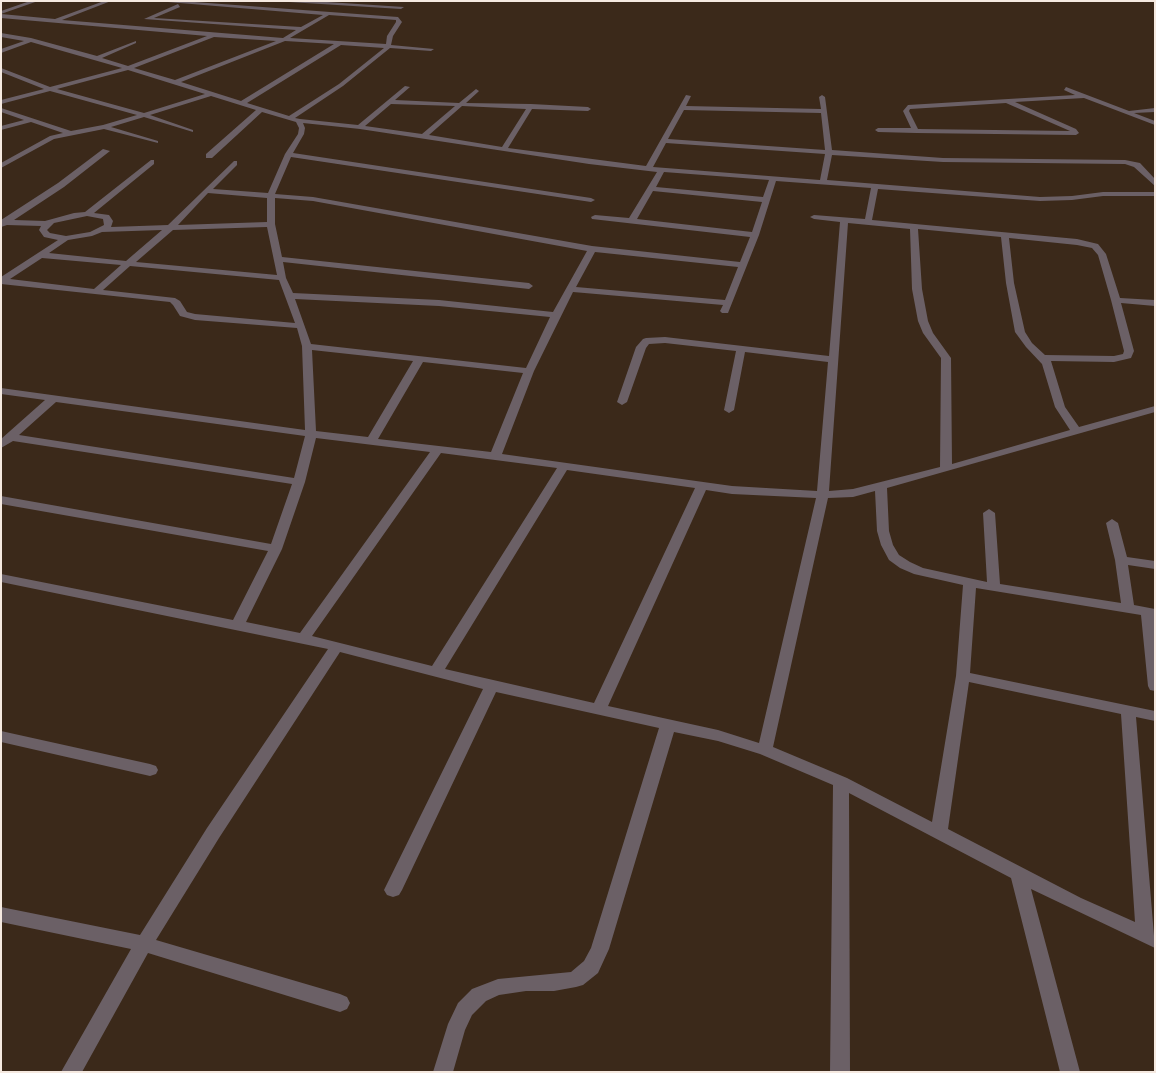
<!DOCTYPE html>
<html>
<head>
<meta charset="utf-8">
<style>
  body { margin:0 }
  #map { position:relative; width:1156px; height:1073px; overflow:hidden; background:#3b291a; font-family:"Asap Condensed",sans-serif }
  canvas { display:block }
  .frame { position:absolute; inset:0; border:2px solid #f5e9e0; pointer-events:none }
</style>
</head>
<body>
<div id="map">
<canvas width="1156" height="1073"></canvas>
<div class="frame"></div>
</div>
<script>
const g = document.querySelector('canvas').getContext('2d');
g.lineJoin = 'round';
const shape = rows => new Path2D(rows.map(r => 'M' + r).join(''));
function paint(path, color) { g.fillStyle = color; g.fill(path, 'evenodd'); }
paint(shape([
  [30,1,38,1,1,14,55,19,104,1,111,1,62,20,283,38,296,30,144,19,178,4,180,7,154,18,301,27,323,15,156,1,181,1,398,17,402,22,393,36,391,45,434,49,431,51,390,48,343,86,295,118,300,119,358,125,405,86,410,87,395,100,459,103,476,89,479,91,478,92,466,103,531,104,588,107,591,109,588,111,532,109,508,148,646,166,686,95,691,96,686,106,821,109,819,97,822,95,825,97,832,150,943,158,1125,160,1140,163,1155,179,1155,186,1134,167,1125,164,943,162,832,155,827,180,1040,197,1072,196,1103,192,1155,192,1155,196,1103,196,1072,200,1040,201,878,189,872,220,1077,239,1098,244,1106,254,1120,298,1155,300,1155,306,1121,303,1134,351,1131,358,1114,362,1051,361,1065,407,1079,427,1155,406,1155,412,887,488,889,531,893,545,899,555,910,562,923,568,987,582,983,513,989,509,995,513,1000,584,1121,603,1115,560,1106,523,1112,519,1118,523,1127,557,1155,561,1155,569,1128,565,1134,605,1155,609,1155,691,1150,690,1148,686,1141,615,976,588,970,673,1155,711,1155,721,1136,717,1155,948,1031,889,1080,1072,1060,1072,1011,878,849,793,850,1072,830,1072,833,785,760,754,718,741,674,732,609,949,598,973,583,985,576,987,554,991,526,991,499,995,486,1001,472,1015,465,1030,453,1072,433,1072,448,1024,458,1003,472,989,498,979,571,972,584,961,591,948,659,728,496,692,402,890,399,895,393,897,387,895,384,890,483,689,340,652,219,838,156,940,340,994,347,997,350,1003,347,1009,340,1012,148,953,82,1072,61,1072,131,949,1,922,1,907,140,935,207,828,328,649,1,582,1,574,233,620,268,551,1,504,1,496,271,544,292,484,13,441,1,448,1,439,45,400,1,394,1,388,305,430,302,346,297,328,195,320,180,316,173,305,170,302,1,284,1,277,58,240,44,237,39,230,41,226,7,225,1,227,1,220,58,183,103,149,110,151,64,187,14,220,45,221,74,213,85,212,151,160,154,160,154,164,94,213,109,215,113,221,111,227,168,225,234,161,237,161,237,165,213,189,268,193,285,154,298,134,299,128,296,122,262,112,212,158,206,158,206,154,256,110,211,96,150,115,193,130,193,132,144,117,111,127,158,141,158,143,104,129,54,139,1,168,1,163,50,136,63,133,31,122,1,130,1,126,24,120,1,112,1,108,71,131,103,125,137,115,50,91,1,104,1,100,44,89,1,72,1,68,50,87,122,68,31,42,1,53,1,49,24,41,1,37,1,33,31,38,97,56,136,41,136,43,102,58,128,66,207,36,1,18,1,11,30,1],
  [329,15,396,20,396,22,387,36,386,44,290,38,329,15],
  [214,37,276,41,175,80,134,68,214,37],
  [285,41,334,44,241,101,181,82,285,41],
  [341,45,384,48,339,84,289,116,247,103,341,45],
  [128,70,205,94,144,113,57,89,128,70],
  [391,104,455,106,422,134,365,126,391,104],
  [462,106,526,109,502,147,429,135,462,106],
  [684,110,821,113,825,150,668,139,684,110],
  [303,123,360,129,589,164,657,172,629,218,595,215,591,217,592,219,750,237,740,262,592,246,313,197,275,194,291,157,591,202,595,200,591,198,293,153,304,134,305,128,303,123],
  [666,143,825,154,820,180,653,167,666,143],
  [664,172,769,180,763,197,656,187,664,172],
  [776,181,871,188,865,219,814,215,810,217,814,219,840,222,829,356,665,337,646,338,643,339,636,347,617,402,622,405,627,402,646,348,649,344,665,343,736,351,724,410,729,413,734,410,745,352,828,362,817,491,732,486,502,454,534,371,573,292,723,305,720,311,722,313,728,313,759,235,776,181],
  [653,191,762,202,752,232,637,219,653,191],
  [208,193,267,198,267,222,178,225,208,193],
  [275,198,313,201,587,251,553,312,439,300,293,293,286,278,283,262,529,289,533,286,529,283,282,257,275,224,275,198],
  [87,216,103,219,104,225,90,232,66,236,50,233,47,230,54,223,87,216],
  [848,223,910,229,912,289,918,321,923,333,941,358,940,467,853,489,829,491,848,223],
  [267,227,277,275,136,262,173,230,267,227],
  [918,229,1001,237,1006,283,1015,332,1026,347,1042,364,1055,407,1070,430,952,464,951,358,933,333,928,321,922,289,918,229],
  [162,230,126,261,49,253,68,240,92,236,102,232,162,230],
  [1009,238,1077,245,1092,248,1098,255,1111,300,1124,351,1123,354,1114,356,1045,355,1032,343,1025,332,1014,283,1009,238],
  [595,252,738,267,725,300,576,287,595,252],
  [42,258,121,265,94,289,10,279,42,258],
  [130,266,279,280,295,323,195,314,187,312,180,301,175,298,103,290,130,266],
  [295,299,439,306,550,317,526,368,311,344,295,299],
  [312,350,413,361,368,437,316,431,312,350],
  [423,362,523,373,491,452,378,439,423,362],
  [56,402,305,436,294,478,19,435,56,402],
  [316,438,430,452,300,633,246,622,282,549,305,482,316,438],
  [441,453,557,468,432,666,312,636,441,453],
  [567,470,695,488,594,703,445,669,567,470],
  [706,490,732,494,816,498,759,743,718,730,608,706,706,490],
  [875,491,877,531,881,545,889,560,900,568,914,574,963,585,956,676,932,822,847,778,773,747,828,498,853,497,875,491],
  [969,682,1121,714,1135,922,1081,898,948,829,969,682],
  [273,1,312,1,404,7,401,9,273,1],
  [1066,87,1129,111,1155,108,1155,112,1134,113,1155,121,1155,125,1084,98,1015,102,1076,129,1079,133,1076,135,916,133,878,132,875,130,878,128,911,128,903,111,908,105,1075,95,1064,90,1066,87],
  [1006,103,1070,131,918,129,909,111,910,109,1006,103],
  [1,731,150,764,156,766,158,770,156,774,150,776,1,742,1,731]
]), '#6b6066');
</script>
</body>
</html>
